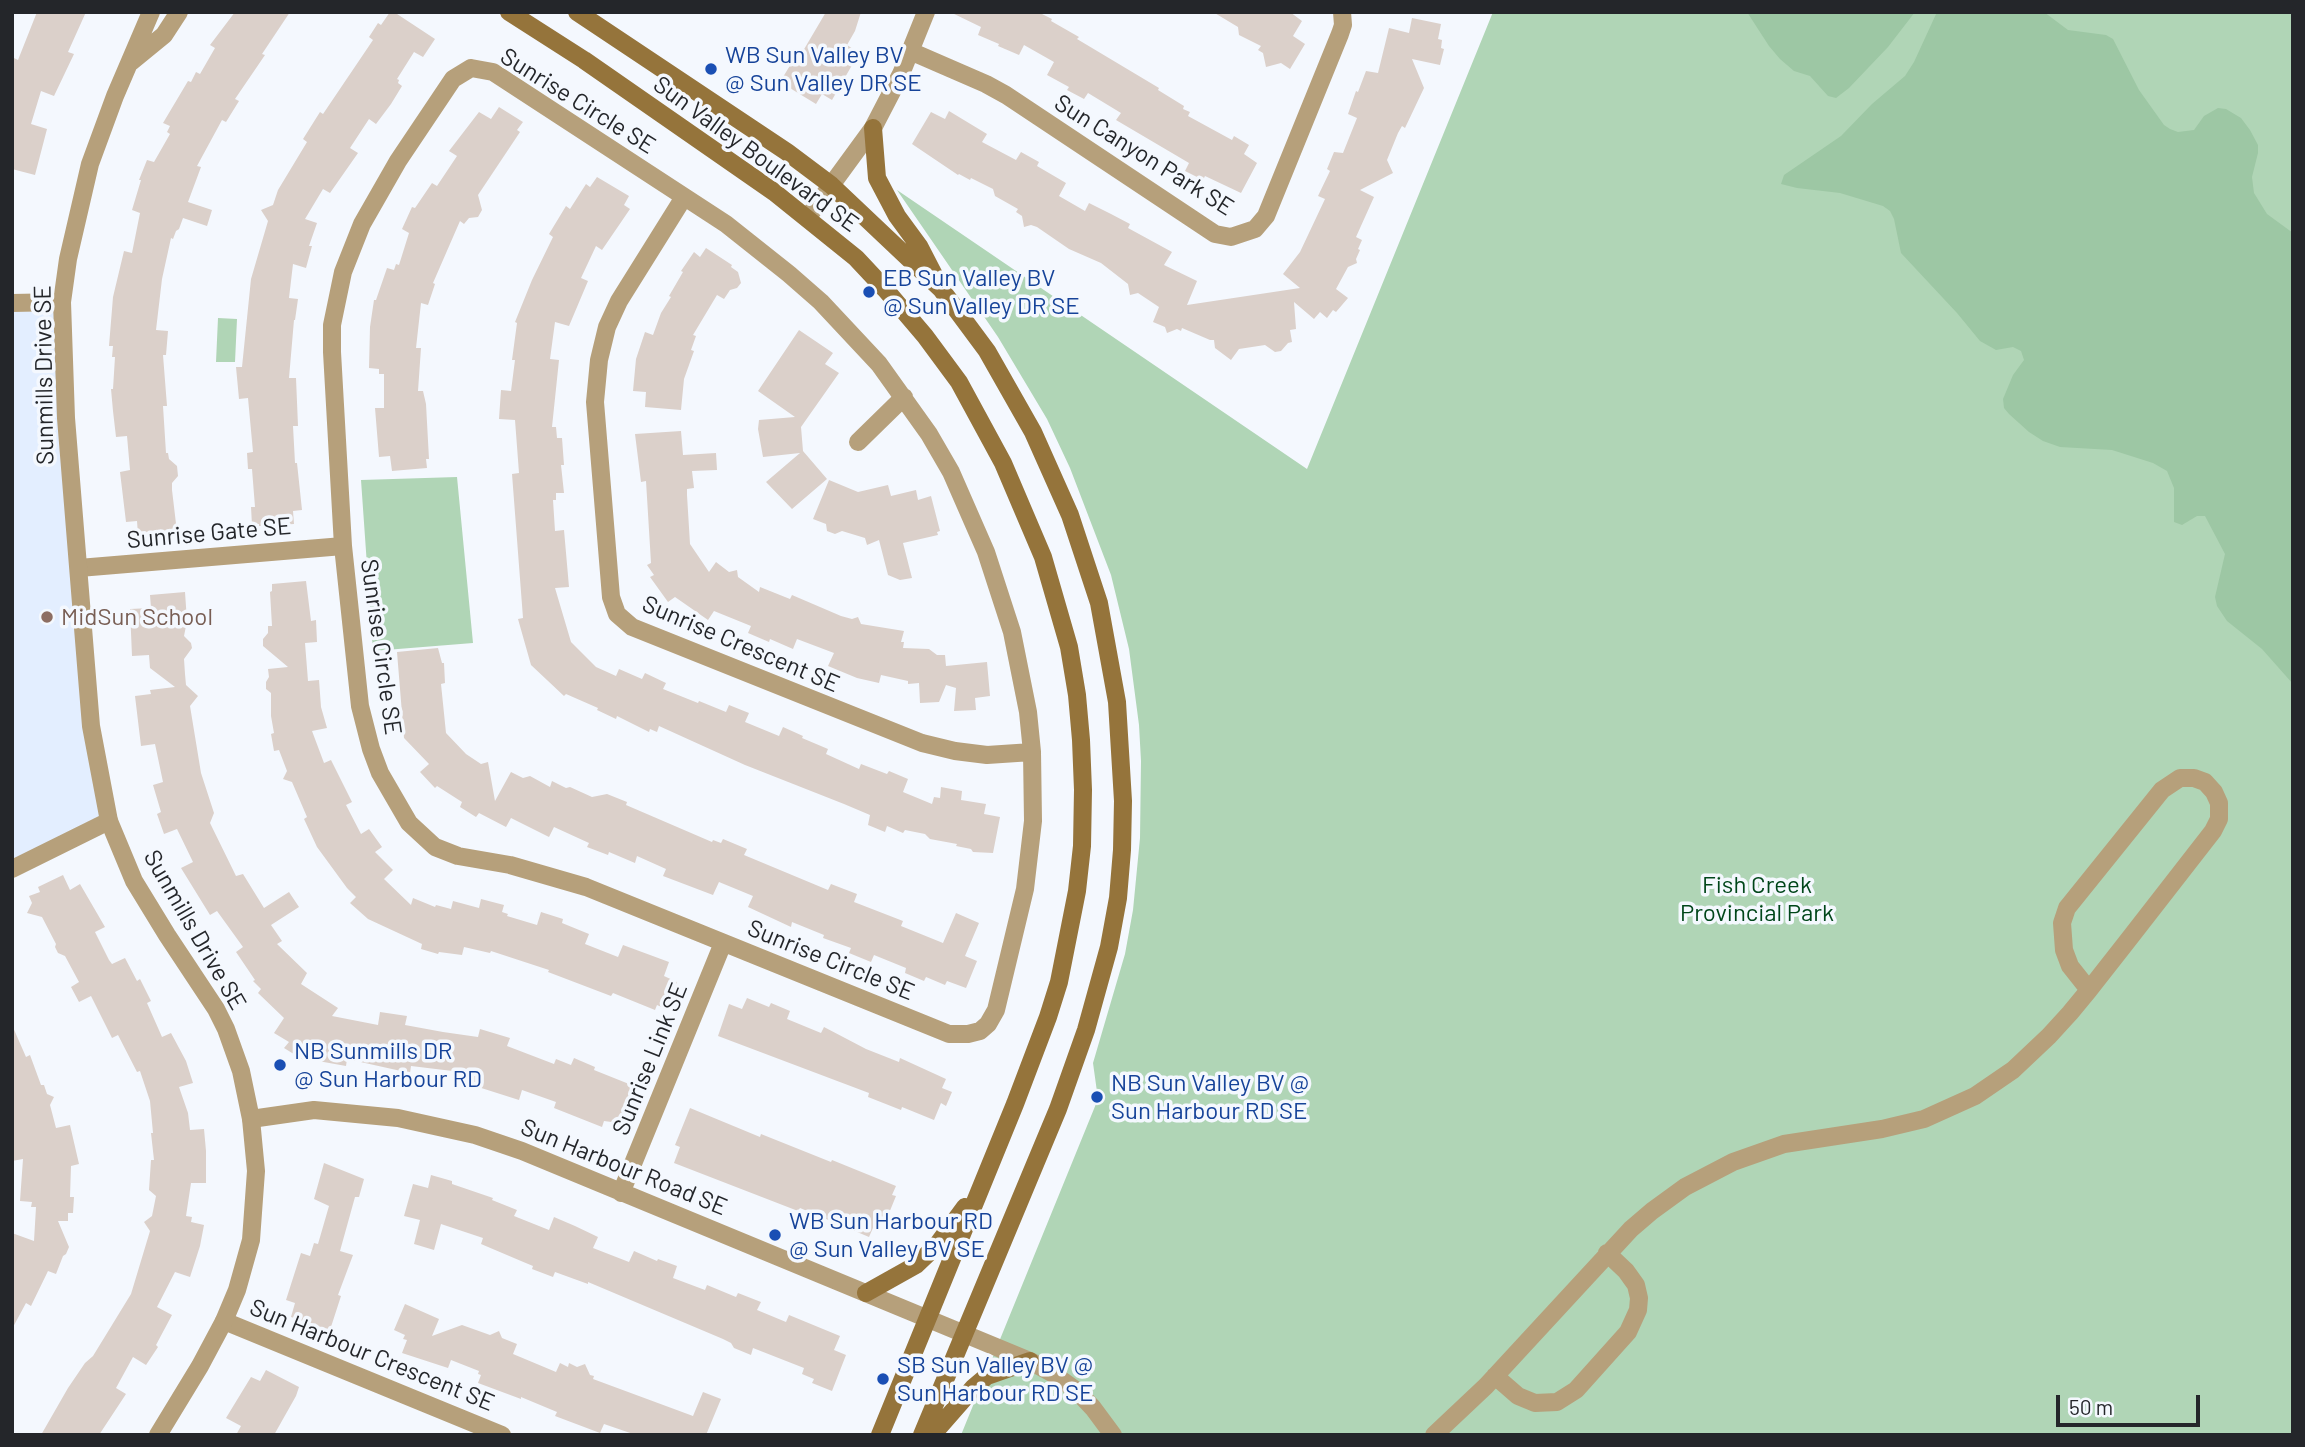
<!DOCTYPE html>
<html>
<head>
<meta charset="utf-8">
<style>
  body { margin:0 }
  #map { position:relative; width:2305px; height:1447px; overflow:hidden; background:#f4f8fe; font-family:Barlow,sans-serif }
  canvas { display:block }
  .frame { position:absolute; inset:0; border:14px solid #24262a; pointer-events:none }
  .scale { position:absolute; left:2056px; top:1395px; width:144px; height:32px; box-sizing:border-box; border:4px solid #24262a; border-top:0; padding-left:9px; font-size:21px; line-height:24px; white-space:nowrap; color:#24262a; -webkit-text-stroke:5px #f4f8fe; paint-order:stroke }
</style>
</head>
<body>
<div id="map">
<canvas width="2305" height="1447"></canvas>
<div class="frame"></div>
<div class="scale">50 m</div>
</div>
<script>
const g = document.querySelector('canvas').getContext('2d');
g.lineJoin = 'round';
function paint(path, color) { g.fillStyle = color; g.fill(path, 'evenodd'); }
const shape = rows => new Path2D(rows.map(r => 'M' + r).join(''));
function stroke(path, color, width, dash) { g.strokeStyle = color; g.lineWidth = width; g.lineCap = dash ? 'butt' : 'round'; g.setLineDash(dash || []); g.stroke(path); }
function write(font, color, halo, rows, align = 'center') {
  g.font = font + ' Barlow,sans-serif'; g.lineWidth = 7; g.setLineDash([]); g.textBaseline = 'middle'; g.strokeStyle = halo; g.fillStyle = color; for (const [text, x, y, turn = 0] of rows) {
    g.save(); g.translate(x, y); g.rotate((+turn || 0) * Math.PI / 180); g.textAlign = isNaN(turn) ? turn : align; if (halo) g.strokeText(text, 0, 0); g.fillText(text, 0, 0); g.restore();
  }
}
paint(shape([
  [62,302,66,418,109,821,12,869,12,303]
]), '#e3eeff');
paint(shape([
  [1493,12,2293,12,2293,1435,961,1435,1098,1099,1093,1063,1125,954,1133,910,1140,838,1141,761,1139,725,1129,649,1111,575,1070,468,1047,419,998,337,897,190,1307,469],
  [218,318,237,319,235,362,216,362],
  [457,477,473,643,373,651,361,480]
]), '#b0d5b6');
paint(shape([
  [1747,12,1915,12,1888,47,1849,88,1836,98,1828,96,1810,76,1794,71,1780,59,1769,46],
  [1937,12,2044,12,2068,30,2106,35,2113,39,2139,90,2164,125,2170,129,2178,132,2194,130,2204,116,2218,108,2226,109,2241,118,2250,130,2258,145,2258,153,2252,177,2254,193,2267,214,2293,233,2293,684,2262,649,2227,621,2217,606,2215,597,2225,554,2205,516,2197,516,2182,525,2174,522,2174,488,2167,471,2153,463,2112,450,2060,447,2043,441,2029,432,2009,414,2004,408,2003,399,2013,375,2024,360,2021,351,2013,347,1996,350,1980,341,1957,313,1901,253,1894,219,1890,211,1883,206,1840,193,1797,188,1781,184,1784,175,1841,136,1872,104,1905,76,1914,62]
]), '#9dc7a4');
paint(shape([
  [37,12,86,12,68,52,74,54,54,96,41,91,31,124,47,129,35,175,12,169,12,57,18,60],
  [235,12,290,12,262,54,265,55,235,99,239,101,226,122,222,120,197,166,201,167,188,202,212,210,207,226,183,218,179,229,176,231,173,239,171,238,162,279,156,330,168,331,166,355,163,355,167,406,163,406,166,453,168,453,169,459,177,466,178,476,172,483,172,490,177,532,138,535,137,521,126,522,120,472,130,470,127,436,116,437,113,411,111,389,113,389,115,357,112,357,113,346,109,346,113,297,124,251,132,253,140,213,132,210,141,180,139,180,147,160,154,162,170,134,167,132,170,126,163,123,188,81,191,82,196,72,200,74,215,48,210,45],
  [390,12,394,12,435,39,423,57,414,52,397,79,399,80,398,83,402,86,391,104,376,124,369,119,350,148,358,153,330,193,323,189,305,219,317,223,309,246,312,246,306,268,293,264,289,298,298,299,295,320,294,320,289,378,296,378,298,426,293,426,295,463,297,463,302,510,293,511,294,524,259,526,259,524,252,525,251,507,255,507,252,469,248,469,247,453,253,452,248,398,239,399,236,367,242,367,251,279,268,221,261,210,273,205,278,190,307,142,303,139,320,112,323,114,373,40,369,37,378,23,381,25],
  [826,12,861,12,855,31,847,45,859,53,832,100,822,94,816,104,780,82,800,49,803,51],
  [950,12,1038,12,1052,19,1051,21,1079,37,1077,39,1159,88,1158,90,1184,106,1183,109,1190,112,1188,116,1232,140,1234,136,1249,145,1244,154,1257,163,1241,193,1205,176,1203,180,1185,171,1189,163,1116,120,1121,113,1088,93,1084,99,1067,90,1069,87,1047,75,1054,62,1024,45,1019,55,998,46,999,44,978,35,981,27],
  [1213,12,1290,12,1302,21,1293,36,1305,44,1290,69,1281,63,1266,67,1263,53,1258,50,1261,46,1239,35,1238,27],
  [1412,18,1441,24,1438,39,1442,40,1441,48,1444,49,1440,65,1412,59,1424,88,1405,128,1402,126,1398,133,1387,160,1393,173,1360,190,1374,197,1356,237,1362,240,1358,249,1360,250,1356,259,1357,263,1348,267,1336,289,1348,298,1336,312,1333,310,1327,318,1320,312,1314,319,1294,302,1296,329,1290,330,1292,342,1288,343,1281,351,1275,352,1265,345,1239,349,1231,360,1215,348,1214,340,1210,340,1182,328,1181,331,1177,329,1167,333,1165,327,1153,322,1159,307,1138,293,1130,295,1128,284,1101,263,1069,249,1037,227,1031,225,1024,227,1022,216,1016,212,1018,209,995,196,993,189,971,178,970,180,959,174,958,175,912,144,931,112,945,119,949,111,987,134,982,142,1016,160,1021,152,1039,162,1037,166,1066,183,1059,196,1085,211,1089,203,1111,214,1130,224,1128,228,1172,252,1164,265,1197,281,1187,305,1300,288,1283,274,1300,252,1325,199,1318,196,1330,171,1327,169,1334,152,1343,153,1357,118,1348,114,1356,91,1358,92,1366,71,1378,73,1389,28,1409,33],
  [499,107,523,122,517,130,520,132,478,195,482,210,478,217,469,218,464,224,460,221,433,283,435,284,428,305,421,303,416,348,421,348,418,391,423,391,426,404,429,459,426,459,427,468,392,471,390,456,379,457,375,408,384,408,384,374,379,374,379,369,369,368,370,327,374,300,376,300,387,268,394,270,396,264,399,265,409,233,402,229,412,207,415,208,432,183,437,186,457,156,449,151,479,112,491,119],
  [597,177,629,196,624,205,630,209,602,250,596,246,581,278,588,281,569,326,555,322,550,359,559,360,552,427,556,427,557,438,562,438,564,465,561,465,564,493,556,493,556,500,553,500,555,531,564,530,569,587,555,588,571,642,596,667,616,676,619,669,642,679,645,673,666,683,663,689,698,703,699,701,726,712,729,705,749,713,745,722,779,736,783,727,803,736,802,738,828,749,826,754,859,769,861,764,887,774,889,771,908,779,903,792,932,804,934,797,940,798,941,787,962,791,961,800,986,804,984,814,1000,817,993,853,973,852,971,849,956,846,957,844,930,839,925,834,905,830,903,833,887,826,885,832,868,825,870,815,844,804,745,765,659,726,657,732,650,729,649,732,617,716,616,719,597,710,598,708,566,694,564,696,531,665,518,619,523,618,512,474,519,473,515,420,499,419,501,390,511,391,515,360,512,360,517,323,515,322,532,280,553,237,549,234,566,206,570,209,586,184,590,187],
  [706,248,732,265,731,267,738,272,741,283,737,288,730,290,724,299,717,295,693,335,696,336,691,350,694,351,684,379,681,410,645,407,646,392,633,391,636,359,645,332,653,335,661,313,671,297,669,296,683,272,681,271,694,252,700,257],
  [799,330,833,353,825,364,839,373,801,427,803,451,827,479,792,509,766,482,800,453,763,457,758,429,759,420,795,417,758,391],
  [681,431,683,455,716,453,717,470,692,471,694,488,687,489,687,495,690,544,709,572,716,562,729,572,737,570,738,577,759,592,760,587,790,599,792,595,841,616,852,619,858,617,861,624,904,631,901,642,904,642,903,648,929,649,937,655,945,655,946,666,987,662,990,696,975,698,976,710,954,711,956,688,946,685,939,702,920,703,919,683,908,684,908,681,881,675,879,683,857,678,828,666,834,653,797,639,793,649,770,639,769,642,748,633,751,626,714,611,708,620,675,597,668,602,650,577,654,575,647,565,651,563,646,481,641,482,635,434],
  [829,480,858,492,888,485,891,496,916,490,918,500,931,496,940,531,937,532,938,535,903,543,912,578,900,580,888,575,879,540,867,545,865,538,842,531,835,534,827,531,826,524,813,519],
  [306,581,311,621,316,620,317,642,305,643,308,681,319,680,321,707,327,728,312,731,324,763,331,760,352,802,346,805,361,834,369,829,382,847,375,852,393,870,384,879,411,905,413,898,435,907,436,905,451,909,453,901,479,908,481,899,504,905,502,912,508,914,507,916,537,925,541,912,563,919,562,923,589,934,585,944,618,957,623,945,669,962,664,976,677,982,666,1009,657,1005,655,1010,613,993,611,996,548,972,549,970,491,951,490,953,464,947,462,955,439,952,438,954,421,949,422,944,368,919,350,903,356,897,347,888,317,847,304,819,307,817,292,782,283,779,287,771,279,750,274,751,271,734,274,733,271,716,271,693,266,689,266,682,269,677,268,669,288,667,263,646,263,639,268,633,268,626,272,626,270,592,272,591,272,584],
  [185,592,187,621,184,636,191,643,192,648,184,659,185,674,186,685,198,696,190,706,201,773,214,813,210,823,236,876,243,874,264,908,289,892,299,907,271,925,282,941,277,944,307,973,301,984,338,1008,332,1016,378,1025,380,1012,407,1016,405,1025,443,1032,478,1037,480,1029,510,1038,507,1046,554,1064,556,1059,571,1065,574,1058,595,1067,594,1070,634,1086,619,1123,604,1121,602,1127,554,1108,556,1102,522,1090,519,1100,475,1086,467,1082,469,1073,411,1066,410,1073,347,1059,346,1066,307,1059,305,1061,284,1048,289,1042,274,1033,284,1018,258,993,261,989,253,981,255,980,236,952,243,947,217,911,210,915,181,868,193,862,177,829,164,834,157,814,161,812,153,785,163,782,155,744,141,746,135,696,151,694,150,690,175,687,150,668,149,655,132,656,130,609,151,608,150,595],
  [438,648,442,663,444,663,445,683,441,684,446,733,466,754,481,764,488,762,495,801,511,772,523,778,530,776,550,787,552,781,566,788,570,787,592,797,607,794,627,802,626,805,712,842,713,840,721,843,723,839,747,849,744,855,828,890,831,884,857,894,854,902,903,921,901,926,943,943,956,913,979,923,965,956,977,961,966,988,947,981,945,985,926,977,924,981,905,973,906,968,874,955,871,962,849,953,851,948,823,938,824,935,792,922,791,927,748,907,753,896,719,882,713,895,663,876,666,869,637,856,635,863,609,852,608,855,587,847,589,843,554,827,549,837,511,818,506,827,479,813,476,817,460,807,462,802,437,786,435,788,420,772,429,764,404,738,397,652],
  [63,875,70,890,80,884,105,927,95,932,109,960,112,964,125,958,137,981,140,979,151,1001,147,1003,162,1037,171,1033,186,1061,193,1083,179,1087,188,1113,190,1130,204,1129,206,1151,206,1183,191,1183,186,1216,192,1217,191,1222,204,1225,200,1246,190,1277,175,1272,157,1307,172,1315,156,1345,158,1347,146,1365,133,1357,116,1388,126,1394,99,1435,41,1435,68,1388,85,1363,93,1356,131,1294,150,1231,144,1222,152,1216,156,1196,149,1190,151,1160,154,1160,151,1133,153,1133,150,1101,140,1071,137,1072,118,1035,112,1038,91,996,79,1002,71,987,79,982,65,956,58,953,55,947,56,944,42,917,27,913,32,903,29,896,40,892,38,887],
  [747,998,769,1007,771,1003,790,1011,787,1019,821,1033,824,1027,866,1049,899,1062,900,1058,946,1079,942,1088,952,1092,946,1106,941,1103,934,1120,902,1107,901,1110,868,1097,869,1093,718,1036,729,1004,742,1009],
  [12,1025,26,1057,30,1055,41,1085,44,1085,47,1094,54,1097,50,1105,56,1128,70,1125,79,1164,71,1166,70,1197,74,1197,73,1213,68,1213,68,1221,58,1221,69,1247,66,1254,63,1256,56,1274,48,1271,31,1306,26,1303,12,1329,12,1233,34,1241,36,1207,31,1207,32,1202,20,1201,23,1159,12,1161],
  [690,1108,760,1137,761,1134,831,1162,832,1160,896,1186,892,1195,896,1196,887,1218,884,1217,881,1223,876,1221,869,1237,800,1208,798,1211,674,1163,680,1147,675,1145],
  [324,1163,364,1179,359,1197,355,1197,340,1251,353,1255,338,1295,341,1296,330,1330,291,1317,295,1303,286,1300,301,1253,310,1256,314,1243,318,1244,329,1206,314,1199],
  [431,1175,452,1181,452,1184,493,1198,492,1200,517,1210,514,1216,549,1230,554,1217,575,1226,598,1237,593,1248,629,1262,634,1251,657,1261,658,1259,677,1266,673,1278,705,1290,707,1285,736,1297,738,1293,761,1302,757,1310,786,1322,789,1315,840,1336,834,1350,846,1355,832,1391,812,1383,814,1379,802,1374,804,1368,753,1348,751,1355,734,1348,731,1343,723,1339,588,1282,588,1284,555,1272,553,1277,532,1269,533,1266,521,1261,481,1244,483,1238,441,1224,434,1250,414,1244,420,1220,404,1216,413,1184,428,1188],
  [405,1304,439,1319,432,1336,462,1325,490,1335,499,1331,502,1338,517,1344,513,1354,556,1372,560,1363,568,1367,569,1363,577,1367,585,1364,590,1375,594,1376,593,1379,693,1416,703,1392,721,1399,706,1435,636,1435,604,1424,600,1433,555,1416,557,1412,521,1397,521,1399,478,1383,481,1375,478,1374,479,1371,451,1360,448,1368,402,1353,407,1340,403,1339,405,1335,394,1330],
  [266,1370,299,1387,296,1396,274,1435,236,1435,241,1426,226,1418,251,1377,260,1381]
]), '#dbd0ca');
stroke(shape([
  [910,51,986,84,1006,95,1215,234,1231,237,1255,229,1266,216,1340,34,1343,25,1342,12],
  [471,68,493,72,726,224,789,274,821,302,879,364,929,434,951,472,986,552,1012,632,1028,712,1032,752,1033,821,1025,889,996,1010,988,1024,980,1031,968,1034,949,1034,586,887,510,865,458,856,435,847,409,823,380,773,371,749,360,706,343,546,332,352,332,325,343,272,362,224,398,161,453,79,471,68],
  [684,197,619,301,607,327,599,360,595,402,611,597,617,614,632,627,922,743,955,751,987,755,1032,752],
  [808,217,873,128,901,74,926,12],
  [12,303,62,302],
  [858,442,904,397],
  [79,568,343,546],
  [12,869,109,821],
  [251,1119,314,1110,398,1118,475,1135,522,1151,1030,1361,1052,1373,1077,1391,1093,1408,1113,1435],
  [621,1193,723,943],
  [224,1321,502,1435],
  [1495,1376,1518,1396,1535,1403,1557,1402,1576,1390,1628,1332,1638,1310,1639,1298,1636,1285,1626,1271,1607,1253],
  [1434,1435,1486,1386,1631,1229,1652,1211,1685,1187,1733,1162,1784,1144,1882,1129,1924,1119,1975,1096,2013,1070,2049,1036,2070,1013,2089,990,2129,939,2213,831,2219,819,2219,803,2214,792,2205,782,2194,778,2180,778,2162,790,2067,908,2062,923,2064,950,2070,966,2089,990]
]), '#b6a07b', 18);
stroke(shape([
  [151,12,115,96,90,164,68,259,62,302,66,418,86,665,91,726,109,821,134,881,167,935,216,1009,226,1029,241,1071,251,1119,256,1171,251,1240,237,1290,224,1321,200,1366,158,1435],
  [131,62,164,35,179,12]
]), '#b6a07b', 18);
stroke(shape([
  [509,12,584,60,774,192,856,258,885,289,925,336,959,382,1003,463,1043,557,1069,647,1077,695,1081,740,1083,790,1082,846,1077,891,1059,982,1048,1017,1015,1104,880,1435],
  [577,12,787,152,831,185,941,289,987,351,1033,432,1070,515,1099,603,1117,702,1123,801,1122,850,1118,898,1109,947,1086,1030,1058,1109,922,1435],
  [873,128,877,178,897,216,919,246,935,277],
  [866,1293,916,1265,937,1245,965,1207],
  [932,1435,974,1387,987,1376,1030,1361]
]), '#95743b', 18);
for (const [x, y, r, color] of [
  [711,69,7,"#1a4fb4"],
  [869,292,7,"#1a4fb4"],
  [47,617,7,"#8d6e63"],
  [280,1065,7,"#1a4fb4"],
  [1097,1097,7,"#1a4fb4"],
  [775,1235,7,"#1a4fb4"],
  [883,1379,7,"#1a4fb4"]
]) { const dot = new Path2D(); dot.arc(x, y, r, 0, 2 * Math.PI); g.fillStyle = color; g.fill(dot); stroke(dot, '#f4f8fe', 2.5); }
write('24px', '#164399', '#f4f8fe', [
  ["WB Sun Valley BV",725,55],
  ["@ Sun Valley DR SE",725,83],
  ["EB Sun Valley BV",883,278],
  ["@ Sun Valley DR SE",883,306],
  ["NB Sunmills DR",294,1051],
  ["@ Sun Harbour RD",294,1079],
  ["NB Sun Valley BV @",1111,1083],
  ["Sun Harbour RD SE",1111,1111],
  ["WB Sun Harbour RD",789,1221],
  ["@ Sun Valley BV SE",789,1249],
  ["SB Sun Valley BV @",897,1365],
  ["Sun Harbour RD SE",897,1393]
], 'left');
write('24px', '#24262a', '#f4f8fe', [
  ["Sunrise Circle SE",578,101,32],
  ["Sun Valley Boulevard SE",756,154,36],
  ["Sun Canyon Park SE",1144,155,32],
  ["Sunmills Drive SE",44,375,-91],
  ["Sunrise Gate SE",209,533,-5],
  ["Sunrise Crescent SE",741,644,23],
  ["Sunrise Circle SE",381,647,82],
  ["Sunmills Drive SE",195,930,60],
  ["Sunrise Circle SE",831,960,22],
  ["Sunrise Link SE",650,1059,-68],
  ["Sun Harbour Road SE",624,1167,22],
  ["Sun Harbour Crescent SE",372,1355,22]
]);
write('24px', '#785e54', '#f4f8fe', [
  ["MidSun School",61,617]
], 'left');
write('24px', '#00461a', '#f4f8fe', [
  ["Fish Creek",1757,885],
  ["Provincial Park",1757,913]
]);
</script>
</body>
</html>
